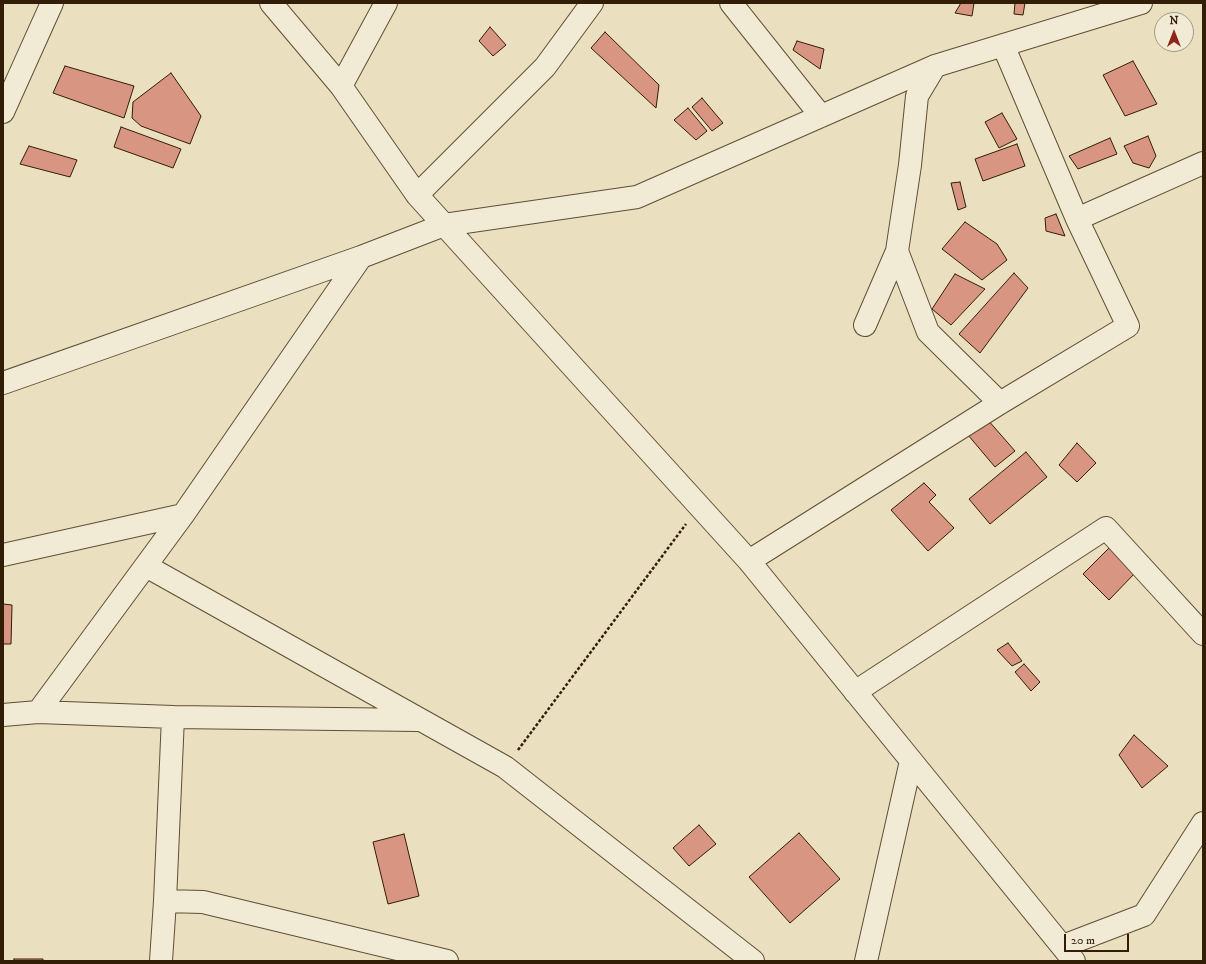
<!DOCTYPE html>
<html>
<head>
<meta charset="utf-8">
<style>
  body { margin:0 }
  #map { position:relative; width:1206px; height:964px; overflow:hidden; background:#eadfbe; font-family:"IM FELL DW Pica",serif }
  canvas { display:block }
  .frame { position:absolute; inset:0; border:4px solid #321d07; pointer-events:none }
  .north { position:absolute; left:1154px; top:12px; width:40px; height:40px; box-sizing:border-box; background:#f1ead5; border:1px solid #a59883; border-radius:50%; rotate:0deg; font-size:11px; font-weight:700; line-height:16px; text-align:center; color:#321d07 }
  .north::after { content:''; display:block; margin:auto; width:14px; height:18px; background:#8f2418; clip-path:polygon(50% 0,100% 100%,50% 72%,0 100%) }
  .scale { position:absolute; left:1064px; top:934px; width:65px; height:18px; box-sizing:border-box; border:2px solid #321d07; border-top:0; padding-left:5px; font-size:12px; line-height:14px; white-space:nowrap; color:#321d07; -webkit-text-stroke:3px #f1ead5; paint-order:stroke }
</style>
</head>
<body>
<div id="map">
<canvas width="1206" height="964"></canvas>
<div class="frame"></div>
<div class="north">N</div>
<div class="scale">20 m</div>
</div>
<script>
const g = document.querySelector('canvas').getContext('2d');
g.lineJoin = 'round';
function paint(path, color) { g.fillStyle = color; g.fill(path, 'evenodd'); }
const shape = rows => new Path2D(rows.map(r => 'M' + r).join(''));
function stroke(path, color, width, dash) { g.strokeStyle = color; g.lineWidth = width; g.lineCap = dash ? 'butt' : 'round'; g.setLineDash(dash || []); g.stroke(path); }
const building = shape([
  [961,3,974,3,972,16,955,13,961,3],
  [1015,3,1025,3,1023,15,1014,14,1015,3],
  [490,27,506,45,493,56,479,41,490,27],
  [605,32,659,85,656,108,591,48,605,32],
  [797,41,824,49,820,69,793,50,797,41],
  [1133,61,1157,104,1125,116,1103,75,1133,61],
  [65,66,134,86,124,118,53,93,65,66],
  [171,73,201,116,190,144,141,126,132,118,133,102,171,73],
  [702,98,723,123,712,131,692,107,702,98],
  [688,108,707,131,696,140,674,120,688,108],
  [1002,113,1017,139,999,148,985,122,1002,113],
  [121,127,181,149,173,168,114,147,121,127],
  [1148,136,1156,156,1149,168,1133,163,1124,146,1148,136],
  [1110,138,1117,154,1078,169,1069,156,1110,138],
  [1017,144,1025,166,983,181,975,159,1017,144],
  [29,146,77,160,70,177,20,164,29,146],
  [960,182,966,207,958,210,951,183,960,182],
  [1056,214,1065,236,1046,231,1045,218,1056,214],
  [965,222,997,244,1007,260,982,280,942,249,965,222],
  [1014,273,1028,288,980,353,959,334,1014,273],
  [955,274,985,289,951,325,932,309,955,274],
  [987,419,1015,451,995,467,968,435,987,419],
  [1077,443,1096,463,1077,482,1059,465,1077,443],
  [1026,452,1047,477,990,524,969,499,1026,452],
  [924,483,936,495,929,502,954,528,928,551,891,510,924,483],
  [1109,548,1135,573,1109,600,1083,574,1109,548],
  [3,604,12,605,11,644,3,644,3,604],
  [1008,643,1022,661,1012,666,997,650,1008,643],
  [1024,664,1040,682,1031,691,1015,672,1024,664],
  [1134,735,1168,766,1142,788,1119,755,1134,735],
  [699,825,716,844,689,866,673,848,699,825],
  [799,833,840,879,790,923,749,877,799,833],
  [404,834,419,896,388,904,373,842,404,834],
  [14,959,43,959,43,961,14,961,14,959]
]);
paint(building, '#d89581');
stroke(building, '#321d07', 1);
const minor = shape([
  [271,3,341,86,417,195,749,561,1074,961],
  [731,3,821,116],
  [341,86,386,3],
  [3,112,52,3],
  [417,195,545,67,592,3],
  [1077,219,1203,163],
  [897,251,928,332,1000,403],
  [865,325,897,251,910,165,917,96,935,66],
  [3,383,361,257,444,225,637,197,935,66,1141,3],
  [3,555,183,515],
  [749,561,1000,403,1128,326,1077,219,1003,45],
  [146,566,505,767,753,961],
  [855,692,1106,528,1203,634],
  [38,712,183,515,361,257],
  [3,715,38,712,173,717,418,720],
  [165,901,203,902,447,961],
  [1063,946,1144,915,1203,823],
  [161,961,165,901,173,717],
  [866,961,911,761]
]);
stroke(minor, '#604e35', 24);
stroke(shape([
  [518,750,686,524]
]), '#321d07', 2.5, [3, 2]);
stroke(minor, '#f1ead5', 22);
</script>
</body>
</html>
